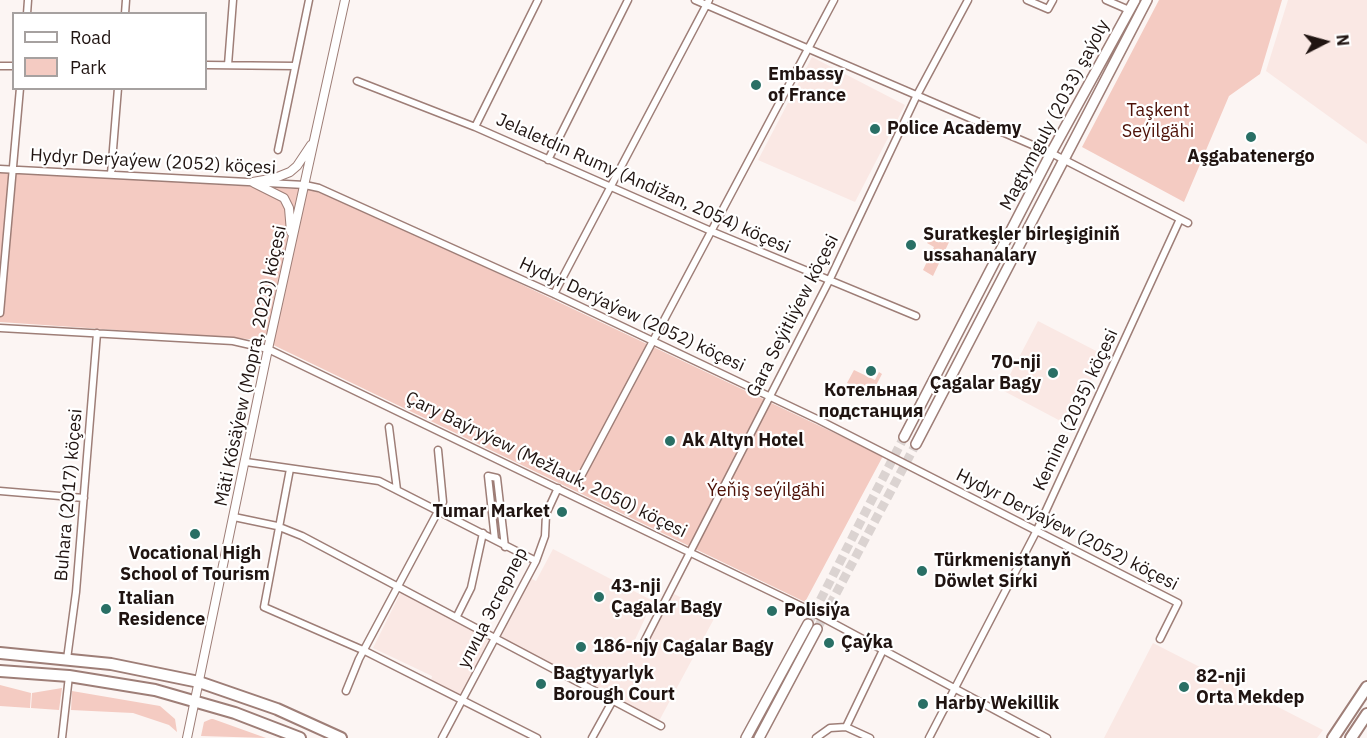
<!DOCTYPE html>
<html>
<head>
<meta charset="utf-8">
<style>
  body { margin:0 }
  #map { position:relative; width:1367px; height:738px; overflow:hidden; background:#fcf5f3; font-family:"IBM Plex Sans",sans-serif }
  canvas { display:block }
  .legend { position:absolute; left:12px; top:12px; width:195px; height:78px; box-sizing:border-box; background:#fff; border:2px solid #a6a1a0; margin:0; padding:8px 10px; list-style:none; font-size:18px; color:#201411 }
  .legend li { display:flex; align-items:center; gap:12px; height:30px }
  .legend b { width:30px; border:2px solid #a6a1a0 }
  .north { position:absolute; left:1295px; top:12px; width:60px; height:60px; -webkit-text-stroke:4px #fff; paint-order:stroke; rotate:84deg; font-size:16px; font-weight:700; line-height:24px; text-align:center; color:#201411 }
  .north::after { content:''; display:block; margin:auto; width:21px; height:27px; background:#201411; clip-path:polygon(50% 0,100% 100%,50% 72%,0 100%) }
</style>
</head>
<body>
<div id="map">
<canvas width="1367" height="738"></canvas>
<ul class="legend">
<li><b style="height:8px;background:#fff"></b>Road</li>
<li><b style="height:16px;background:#f4cbc2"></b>Park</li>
</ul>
<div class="north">N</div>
</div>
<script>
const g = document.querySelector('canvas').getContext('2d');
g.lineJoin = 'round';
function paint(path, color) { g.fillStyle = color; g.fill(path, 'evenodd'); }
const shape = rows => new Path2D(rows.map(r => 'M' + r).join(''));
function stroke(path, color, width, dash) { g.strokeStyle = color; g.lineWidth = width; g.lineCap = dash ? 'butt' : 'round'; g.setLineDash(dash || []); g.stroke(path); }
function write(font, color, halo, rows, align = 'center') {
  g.font = font + ' "IBM Plex Sans",sans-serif'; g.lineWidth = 4.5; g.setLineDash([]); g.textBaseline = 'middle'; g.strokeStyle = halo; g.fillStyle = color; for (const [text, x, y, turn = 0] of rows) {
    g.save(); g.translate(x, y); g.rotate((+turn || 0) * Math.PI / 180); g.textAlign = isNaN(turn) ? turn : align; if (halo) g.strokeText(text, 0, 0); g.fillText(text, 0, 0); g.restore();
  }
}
paint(shape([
  [1288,0,1367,0,1367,144,1266,71],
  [812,57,905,105,855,202,758,160],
  [1038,321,1104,355,1068,425,1002,390],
  [553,549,653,601,634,642,644,650,674,594,716,615,659,721,501,637,530,578,536,581],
  [401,592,490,637,461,695,431,681,432,676,373,648],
  [1153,643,1323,730,1317,738,1104,738]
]), '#fae8e4');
paint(shape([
  [1159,0,1282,0,1260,74,1229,96,1184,202,1082,147],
  [0,172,313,190,373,214,883,456,805,602,263,340,0,322],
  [933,232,950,240,933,276,923,270,934,247,927,243],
  [854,370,875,380,879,372,882,374,871,395,847,383],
  [0,685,31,693,30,708,0,706],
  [62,688,59,710,31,708,32,693],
  [72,691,160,706,175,719,177,732,169,725,133,713,112,712,112,704,112,712,71,710],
  [211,719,213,719,266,738,201,736,204,722]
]), '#f4cbc2');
stroke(shape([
  [808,624,904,437],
  [817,629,916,444]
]), '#dbd3d1', 9, [9, 4.5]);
const minor = shape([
  [695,0,1051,153,1188,223],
  [1027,0,1048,9,1053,0],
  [1106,0,1129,10],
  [27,14,28,0],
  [125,14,126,0],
  [206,65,295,66],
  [228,65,233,0],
  [0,66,14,66],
  [357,81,475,127,711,231,916,316],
  [475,127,538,0],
  [278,150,309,0],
  [548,160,628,0],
  [0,169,305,185,319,188,554,294,819,420,1178,603,1160,639],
  [111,174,118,88],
  [554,294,709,0],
  [0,313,20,88],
  [0,328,233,341,268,349,803,607,1047,738],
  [389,427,397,490],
  [246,462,379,481,536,561],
  [290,469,264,607,365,651,537,738],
  [578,482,834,0],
  [0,491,84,498],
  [234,517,277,526,302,536,661,726],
  [495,540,488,476,497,478,505,547],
  [457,616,471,588,483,533],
  [643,644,829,281,916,97,968,0],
  [67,659,76,592,97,333],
  [346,691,359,659,443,502,438,450],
  [62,738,69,676],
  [442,738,536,561,545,536,546,514,558,488],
  [592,738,613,700],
  [816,738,830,728,846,727],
  [870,738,846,727,883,650],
  [929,738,1037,530,1180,219]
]);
const tertiary = shape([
  [253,182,275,178,290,172,297,166,311,145],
  [254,183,284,198,289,208,291,232],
  [187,738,268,349,345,0]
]);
const secondary = shape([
  [904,437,1051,153,1135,0],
  [916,444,1147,0],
  [746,738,808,624],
  [759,738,817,629]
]);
const primary = shape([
  [0,653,111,664,199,682,277,709,341,738],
  [0,671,69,676,155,690,235,713,300,738]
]);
const trunk = shape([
  [1333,738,1367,687],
  [1351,738,1367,714]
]);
stroke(minor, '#9e7e77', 9);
stroke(tertiary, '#9e7e77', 10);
stroke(secondary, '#9e7e77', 12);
stroke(primary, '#9e7e77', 14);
stroke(trunk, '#9e7e77', 14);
stroke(minor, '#fff', 6);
stroke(tertiary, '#fff', 8);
stroke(secondary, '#fff', 9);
stroke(primary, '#fff', 10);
stroke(trunk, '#fff', 10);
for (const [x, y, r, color] of [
  [756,85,6,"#296f65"],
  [875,129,6,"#296f65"],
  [1251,137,6,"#296f65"],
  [911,245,6,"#296f65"],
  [871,371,6,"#296f65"],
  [1053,373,6,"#296f65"],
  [670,441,6,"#296f65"],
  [562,512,6,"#296f65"],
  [195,534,6,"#296f65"],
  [922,571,6,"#296f65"],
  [599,597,6,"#296f65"],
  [106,609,6,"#296f65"],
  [772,611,6,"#296f65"],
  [829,643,6,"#296f65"],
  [581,647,6,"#296f65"],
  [541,684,6,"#296f65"],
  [1184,687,6,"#296f65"],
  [923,704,6,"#296f65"]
]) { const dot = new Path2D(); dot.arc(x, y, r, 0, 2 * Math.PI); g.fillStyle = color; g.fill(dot); stroke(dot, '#fff', 2); }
write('bold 18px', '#201411', '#fff', [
  ["Embassy",768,75],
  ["of France",768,96],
  ["Police Academy",887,129],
  ["Aşgabatenergo",1251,157,"center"],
  ["Suratkeşler birleşiginiň",923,235],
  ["ussahanalary",923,256],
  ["70-nji",1041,363,"right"],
  ["Çagalar Bagy",1041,384,"right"],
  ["Котельная",871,391,"center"],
  ["подстанция",871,412,"center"],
  ["Ak Altyn Hotel",682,441],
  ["Tumar Market",550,512,"right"],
  ["Vocational High",195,554,"center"],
  ["School of Tourism",195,575,"center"],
  ["Türkmenistanyň",934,561],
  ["Döwlet Sirki",934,582],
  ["43-nji",611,587],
  ["Çagalar Bagy",611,608],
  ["Italian",118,599],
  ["Residence",118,620],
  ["Polisiýa",784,611],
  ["Çaýka",841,643],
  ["186-njy Cagalar Bagy",593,647],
  ["Bagtyyarlyk",553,674],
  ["Borough Court",553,695],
  ["82-nji",1196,677],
  ["Orta Mekdep",1196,698],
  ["Harby Wekillik",935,704]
], 'left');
write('18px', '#4d1006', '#fff', [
  ["Taşkent",1158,111],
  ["Seýilgähi",1158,132],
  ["Ýeňiş seýilgähi",766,491]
]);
write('18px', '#201411', '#fff', [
  ["Magtymguly (2033) şaýoly",1055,115,-62],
  ["Hydyr Derýaýew (2052) köçesi",153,162,3],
  ["Jelaletdin Rumy (Andižan, 2054) köçesi",643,184,24],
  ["Hydyr Derýaýew (2052) köçesi",632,315,25],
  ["Gara Seýitliýew köçesi",793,316,-63],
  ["Mäti Kösäýew (Mopra, 2023) köçesi",251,366,-78],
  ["Kemine (2035) köçesi",1076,410,-65],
  ["Çary Baýryýew (Mežlauk, 2050) köçesi",546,465,26],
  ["Buhara (2017) köçesi",69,495,-85],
  ["Hydyr Derýaýew (2052) köçesi",1067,530,27],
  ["улица Эсгерлер",493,608,-63]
]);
</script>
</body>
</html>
